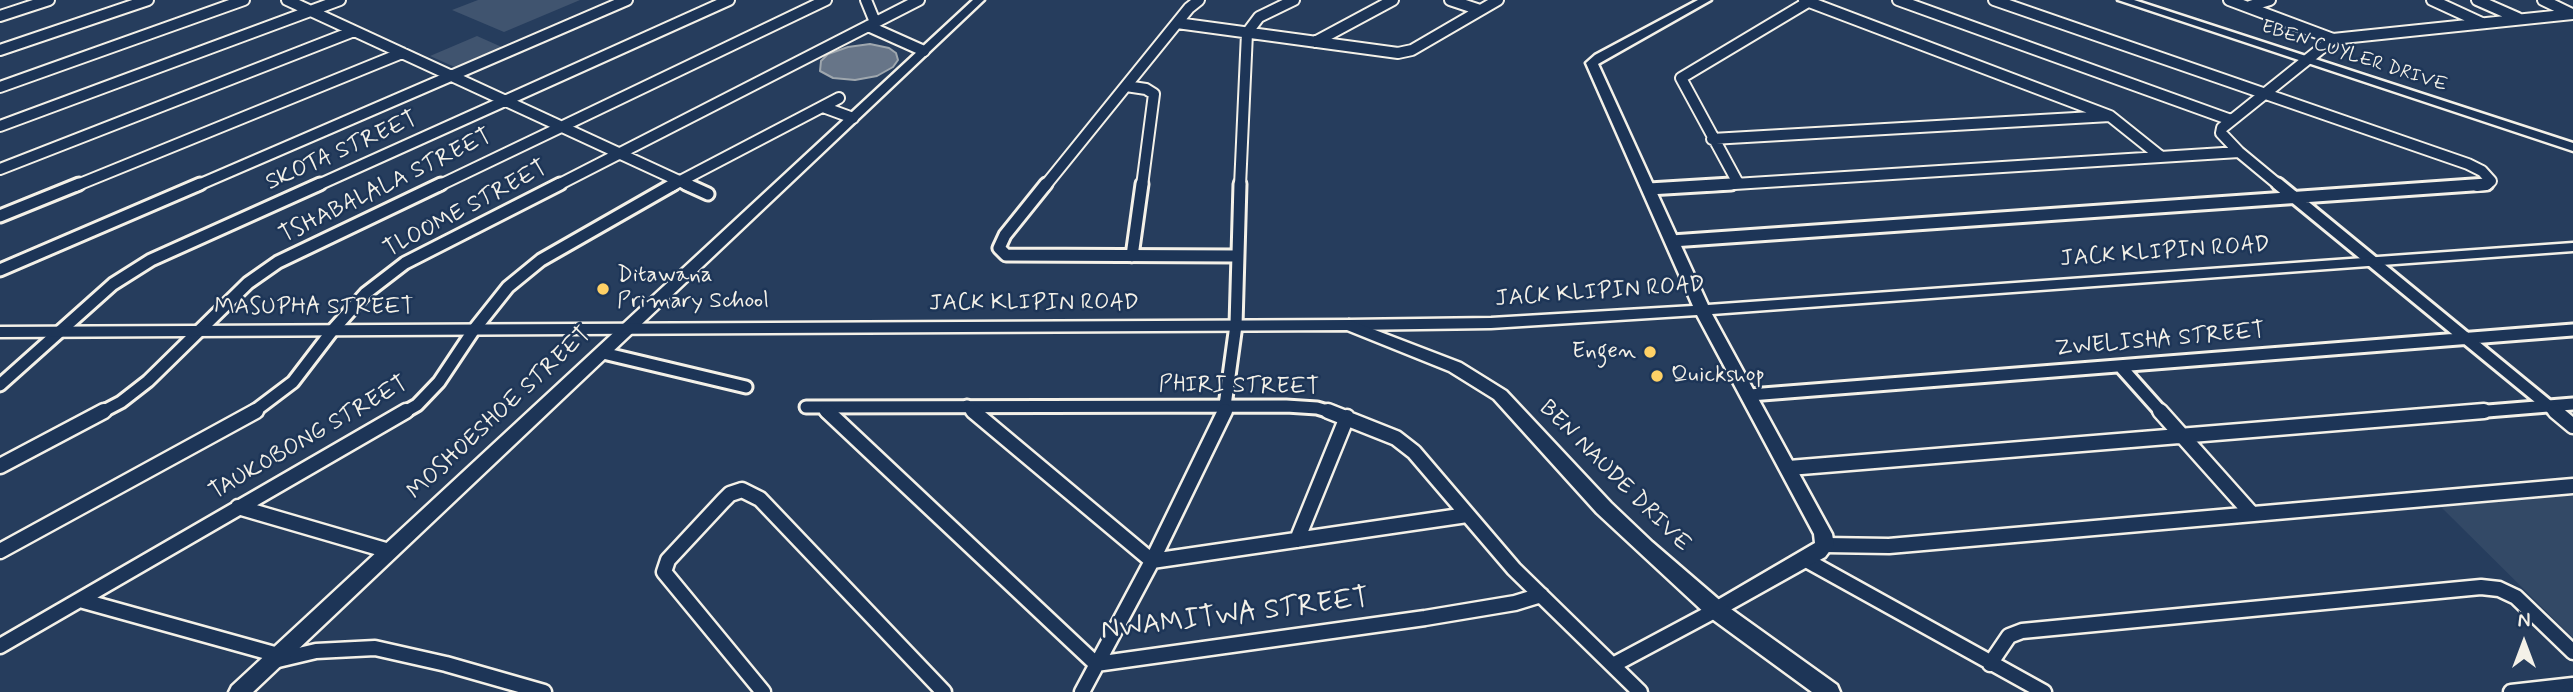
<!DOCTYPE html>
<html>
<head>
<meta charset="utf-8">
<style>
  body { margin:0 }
  #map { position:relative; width:2573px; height:692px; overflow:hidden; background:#263d5d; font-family:Mynerve,sans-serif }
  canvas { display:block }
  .north { position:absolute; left:2489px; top:608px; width:70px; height:70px; -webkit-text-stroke:5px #1d3557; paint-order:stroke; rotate:0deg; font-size:19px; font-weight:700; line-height:28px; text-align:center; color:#f4f1e8 }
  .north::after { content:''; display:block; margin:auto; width:24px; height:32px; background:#f4f1e8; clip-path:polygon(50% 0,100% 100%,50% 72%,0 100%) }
</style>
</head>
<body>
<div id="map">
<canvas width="2573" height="692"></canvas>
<div class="north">N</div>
</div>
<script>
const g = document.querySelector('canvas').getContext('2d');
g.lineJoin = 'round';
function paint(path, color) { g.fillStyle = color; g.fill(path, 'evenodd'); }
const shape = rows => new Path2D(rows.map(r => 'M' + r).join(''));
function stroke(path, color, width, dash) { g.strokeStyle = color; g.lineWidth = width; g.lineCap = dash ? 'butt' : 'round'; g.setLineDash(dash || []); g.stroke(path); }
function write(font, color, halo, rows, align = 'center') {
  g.font = font + ' Mynerve,sans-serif'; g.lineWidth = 5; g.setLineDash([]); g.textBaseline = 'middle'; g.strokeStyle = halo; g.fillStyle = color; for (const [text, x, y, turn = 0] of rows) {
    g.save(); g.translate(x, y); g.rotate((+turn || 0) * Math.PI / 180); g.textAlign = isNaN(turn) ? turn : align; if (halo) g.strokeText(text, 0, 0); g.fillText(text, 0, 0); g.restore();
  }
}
paint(shape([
  [2573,493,2573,638,2440,506]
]), '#334966');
paint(shape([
  [478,0,580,0,504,32,452,10],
  [477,36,504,48,457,68,430,56]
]), '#40546f');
const water = shape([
  [870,44,889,48,896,53,898,60,893,67,877,76,855,80,833,78,820,71,821,61,828,54,848,47,870,44]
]);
paint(water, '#677588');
stroke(water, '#9fa7ae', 2);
const minorFar2 = shape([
  [287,0,690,186],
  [866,0,875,22],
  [1450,0,1480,10],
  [1804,0,2110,116,2160,156],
  [1898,0,2231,120],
  [1994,0,2468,164,2482,171,2491,181,2486,185,2477,186],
  [2229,0,2333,39],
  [2432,0,2482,23],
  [2477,0,2518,18],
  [2543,0,2572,14],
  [2250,6,2270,0],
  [0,16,49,0],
  [1177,23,1398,53,1412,50,1498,0],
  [868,26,924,51],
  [1315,42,1393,0],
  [0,50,148,0],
  [1126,86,1146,89,1154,94,1142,186],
  [0,87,244,0],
  [823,107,853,118],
  [0,126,340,0],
  [1712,139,2110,116],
  [0,169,354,31],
  [1738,183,1681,78,1808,2],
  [75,186,402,53],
  [196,186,627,0],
  [316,186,729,0],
  [438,186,826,0],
  [556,186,919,0],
  [671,186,839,98],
  [1045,186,1189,8,1199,0],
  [1240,186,1247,33,1259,17,1294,0],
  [1703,186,2239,152],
  [2280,186,2239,152,2221,133,2222,128,2333,39,2573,14]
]);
const minorFar1 = shape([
  [686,184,708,194],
  [1046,184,1005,235,999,248,1006,255,1237,256],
  [2278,184,2557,413],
  [1649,189,1731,184],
  [0,216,79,184],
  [1672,241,2487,184],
  [1132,256,1142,184],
  [0,270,200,184],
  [603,353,746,387],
  [2120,366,2162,413],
  [0,385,113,284,151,260,320,184],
  [1750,395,2573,330],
  [967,406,975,413],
  [806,407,1286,406,1317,408,1334,413],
  [822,407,828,413],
  [100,413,121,402,148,381,248,283,278,262,441,184],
  [252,413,293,382,332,331,366,293,405,263,560,184],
  [403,413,417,405,439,382,473,331,508,287,541,260,674,184],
  [1224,413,1236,325,1240,184],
  [2463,413,2573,404]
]);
const minor = shape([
  [827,411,1096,664,1425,618,1515,603,1541,595],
  [973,411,1152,561,1467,515],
  [1328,411,1396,438,1414,452,1514,569,1640,692],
  [2160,411,2252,514],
  [2555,411,2573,426],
  [0,466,104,411],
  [1789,468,2484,411],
  [238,507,389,551],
  [1297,540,1347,417],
  [1825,545,1889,546,2573,486],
  [0,551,256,411],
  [1806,560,2044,692],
  [80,600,278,655],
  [0,646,406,411],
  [278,660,316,651,375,648,446,664,544,692],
  [1990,664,2009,636,2022,631,2481,587,2499,589,2516,597,2573,652],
  [1613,665,1716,610],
  [763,692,664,572,668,560,723,501,730,494,742,490,760,499,944,692],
  [1082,692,1152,561,1225,411],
  [2511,692,2573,685]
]);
const tertiary = shape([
  [973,0,984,0,253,692,229,692,232,686,973,0],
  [1698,0,1711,0,1598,64,1708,305,2573,243,2573,251,1712,314,1832,534,1834,545,1825,557,1716,618,1709,615,1706,610,1709,605,1815,543,1814,534,1697,315,1491,328,1349,330,1341,325,1349,320,1491,318,1693,306,1586,63,1595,55,1698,0],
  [2118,0,2134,0,2573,143,2573,151,2118,0]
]);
const secondary = shape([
  [1349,320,1461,363,1506,391,1611,503,1652,542,1724,604,1837,685,1840,692,1812,692,1708,616,1597,513,1494,399,1449,371,1347,330,0,337,0,327,1349,320]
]);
stroke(minorFar2, '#f4f1e8', 14);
stroke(minorFar1, '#f4f1e8', 17);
stroke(minor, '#f4f1e8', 19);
stroke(tertiary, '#f4f1e8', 5);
stroke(secondary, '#f4f1e8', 5);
stroke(minorFar2, '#1d3557', 10);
stroke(minorFar1, '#1d3557', 11);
stroke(minor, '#1d3557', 14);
paint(tertiary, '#1d3557');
paint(secondary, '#1d3557');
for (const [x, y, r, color] of [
  [603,289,7,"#ffd166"],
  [1650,352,7,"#ffd166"],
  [1657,376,7,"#ffd166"]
]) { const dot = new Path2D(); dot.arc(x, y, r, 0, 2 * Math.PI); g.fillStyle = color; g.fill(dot); stroke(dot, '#1d3557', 2.5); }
write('19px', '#f4f1e8', '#1d3557', [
  ["EBEN CUYLER DRIVE",2354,57,18]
]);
write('23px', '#f4f1e8', '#1d3557', [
  ["SKOTA STREET",342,152,-24],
  ["TSHABALALA STREET",386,187,-26],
  ["TLOOME STREET",466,210,-28],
  ["JACK KLIPIN ROAD",2165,253,-4],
  ["JACK KLIPIN ROAD",1600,293,-4],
  ["JACK KLIPIN ROAD",1034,304],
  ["MASUPHA STREET",314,308],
  ["ZWELISHA STREET",2160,341,-5],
  ["PHIRI STREET",1239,387,1],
  ["MOSHOESHOE STREET",500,414,-43],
  ["TAUKOBONG STREET",309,439,-30],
  ["BEN NAUDE DRIVE",1614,477,45]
]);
write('23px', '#f4f1e8', '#1d3557', [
  ["Ditawana",617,276],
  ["Primary School",617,302],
  ["Engen",1636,352,"right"],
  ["Quickshop",1671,376]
], 'left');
write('28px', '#f4f1e8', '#1d3557', [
  ["NWAMITWA STREET",1235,616,-7]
]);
</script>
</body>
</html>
